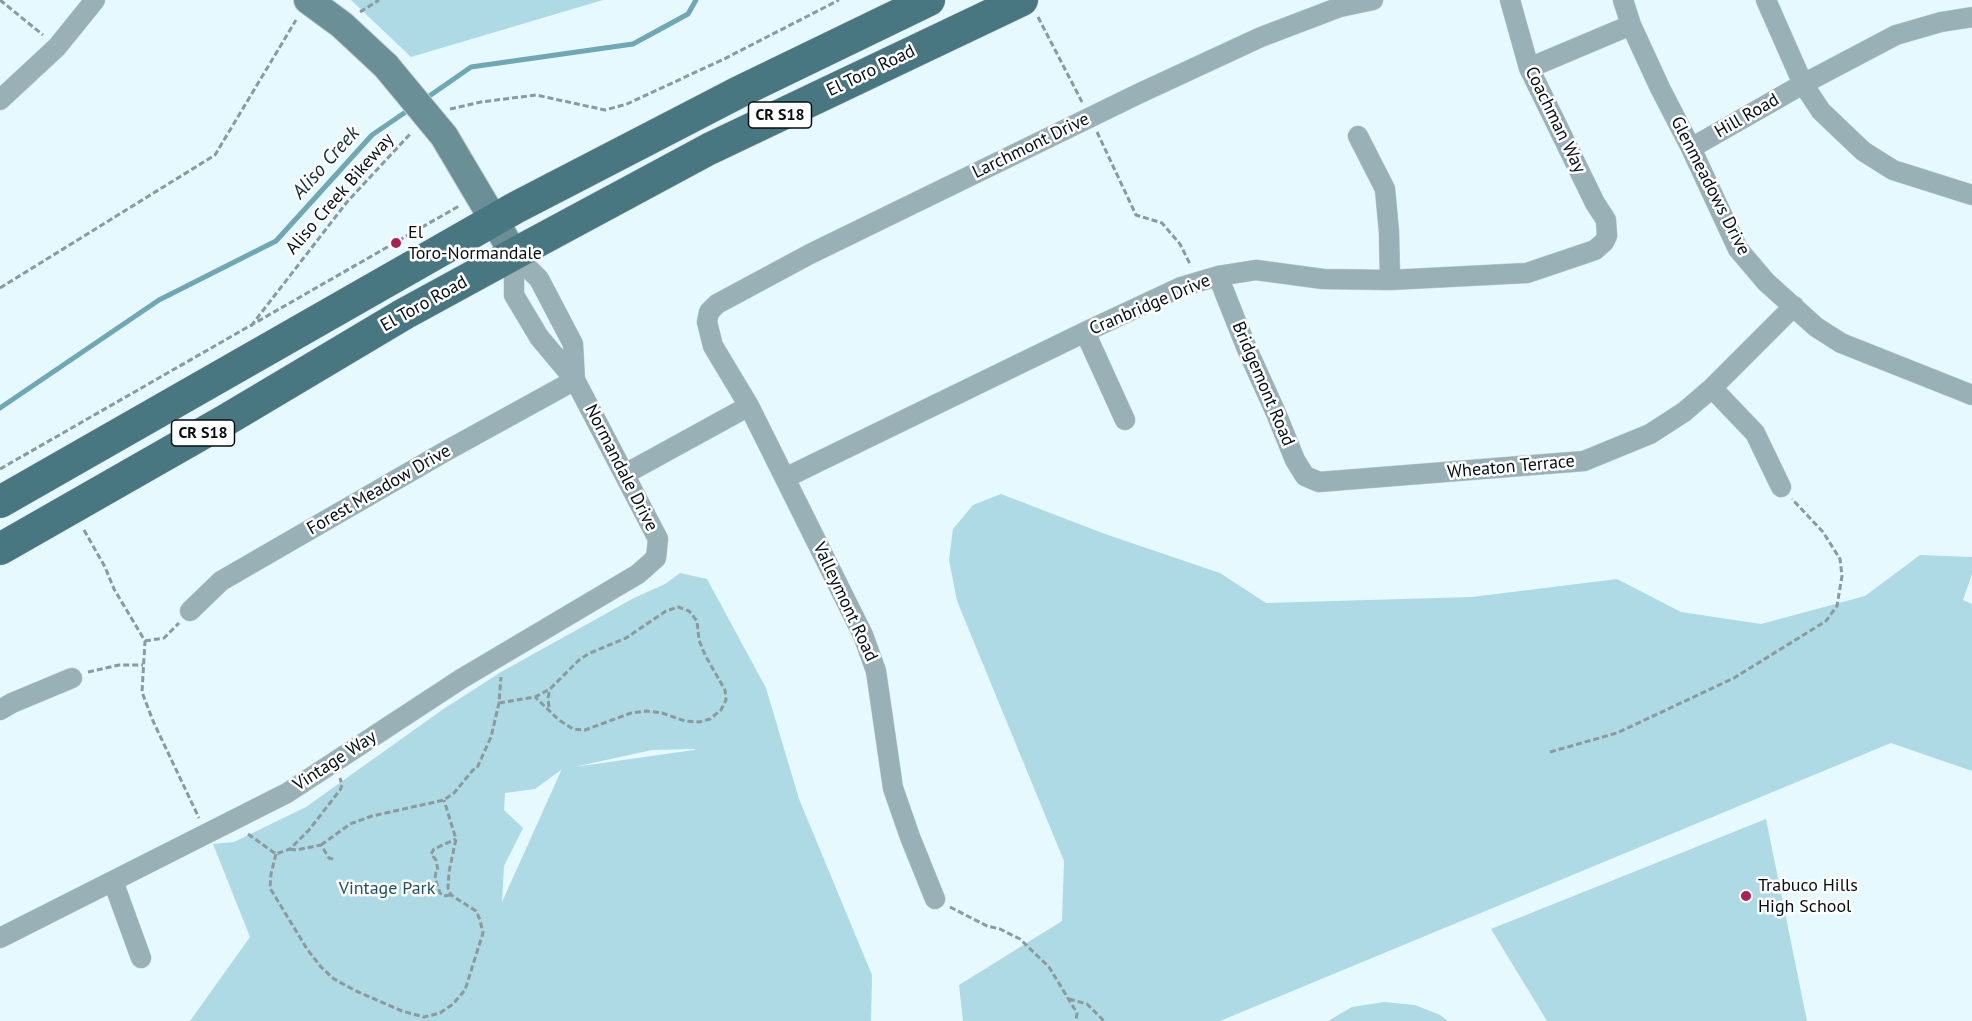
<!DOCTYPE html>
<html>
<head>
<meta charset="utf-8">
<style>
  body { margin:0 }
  canvas { display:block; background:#e5f9fe }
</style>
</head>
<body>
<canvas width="1972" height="1021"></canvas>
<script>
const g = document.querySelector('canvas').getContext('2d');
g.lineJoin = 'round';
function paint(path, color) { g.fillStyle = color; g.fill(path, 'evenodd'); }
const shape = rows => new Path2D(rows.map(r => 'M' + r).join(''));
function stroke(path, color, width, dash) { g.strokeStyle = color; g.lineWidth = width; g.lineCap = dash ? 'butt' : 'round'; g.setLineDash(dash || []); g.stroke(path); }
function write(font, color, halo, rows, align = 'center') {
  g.font = font + ' "PT Sans",sans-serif'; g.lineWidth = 5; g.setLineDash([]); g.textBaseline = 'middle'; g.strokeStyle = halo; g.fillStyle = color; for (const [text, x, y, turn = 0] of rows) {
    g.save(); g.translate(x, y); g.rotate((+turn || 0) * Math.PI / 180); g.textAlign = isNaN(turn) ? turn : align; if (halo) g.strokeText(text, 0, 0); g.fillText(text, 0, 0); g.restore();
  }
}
paint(shape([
  [351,0,603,0,411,57],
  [1001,494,1105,534,1220,573,1266,603,1472,597,1617,579,1681,612,1761,624,1865,596,1920,555,1972,557,1972,574,1963,600,1972,604,1972,771,1891,743,1220,1021,963,1021,959,985,1062,921,1064,861,957,601,949,560,953,529,973,505],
  [680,573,707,579,766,688,799,799,872,975,871,1021,190,1021,250,937,213,844,234,842,306,807,442,710,501,672,634,598,665,584],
  [695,749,694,750,574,767,652,750],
  [561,770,561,771,502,902,504,866,523,828,504,810,505,793,535,789],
  [1766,819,1807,1021,1547,1021,1491,929],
  [1384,1002,1415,1005,1440,1015,1448,1021,1328,1021,1352,1007]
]), '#aedae5');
stroke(shape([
  [425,99,471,67,633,44,688,14,696,0],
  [0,408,159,300,276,241,372,135,410,109]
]), '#6fa7b4', 5);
const street = shape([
  [1623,0,1631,25,1660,88,1691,148,1738,249,1766,282,1816,327,1841,343,1972,395],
  [1766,0,1803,84,1821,111,1844,133,1863,151,1893,170,1972,195],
  [1529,68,1631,25],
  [0,100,57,47,95,0],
  [1358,136,1385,189,1389,232,1390,280],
  [1691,148,1803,84,1896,35,1941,22,1972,17],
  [514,254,539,279,573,344,575,380],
  [1218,276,1247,349,1276,413,1295,460,1305,476,1319,482,1584,461,1650,434,1684,412,1712,388,1794,306],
  [1085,332,1125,420],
  [1712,388,1755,433,1781,487],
  [625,474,749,406],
  [785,478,1085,332,1181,287,1218,276,1256,270,1323,279,1390,280,1527,273,1595,250,1604,242,1607,236,1606,220,1595,203,1529,68,1510,0],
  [190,611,221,581,446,451,575,380],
  [0,710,12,703,72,678],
  [113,881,141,958],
  [935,899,910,837,893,788,876,671,863,635,749,406,713,346,707,322,709,312,717,304,810,254,1138,94,1261,37,1340,7,1373,0],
  [0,938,287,793,461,679,638,574,656,558,658,539,575,380,539,337,514,295,514,254]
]);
const secondary = shape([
  [308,0,342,25,386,66],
  [444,136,514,254]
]);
const primary = shape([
  [0,502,515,208,739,92,929,0],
  [0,549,226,420,404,314,514,254,709,149,1022,0]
]);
stroke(street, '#c1d3d8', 21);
stroke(secondary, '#c1d3d8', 30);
stroke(primary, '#c1d3d8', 33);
stroke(shape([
  [0,0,43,35],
  [360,12,379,0],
  [1038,17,1082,102],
  [450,109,481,102,536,95,605,110,627,104,724,59,839,0],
  [1097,132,1136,215,1162,223,1180,244,1191,266],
  [0,288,215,155,296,20],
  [251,326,347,202,411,133],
  [0,469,459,206],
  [84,530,105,567,114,589,145,641,142,692,153,721,199,818],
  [145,641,164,638,179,623],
  [88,672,119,665,143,665],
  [499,703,535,697,550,689,579,660,588,654,626,638,666,611,678,607,689,611,697,621,699,640,705,655,725,690,726,700,721,710,710,719,699,722,685,721,662,713,646,711,631,713,585,730,573,729,559,720,535,697],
  [549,707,548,698,550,689],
  [1550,752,1617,733,1734,678,1826,621,1837,606,1842,576,1840,559,1823,532,1792,499],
  [248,834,276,854,290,849,309,830,340,790,342,785,340,778],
  [321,845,350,824,372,816,444,800,454,793,473,770,477,768,491,737,499,703,501,677],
  [290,849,296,850,321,845,329,858,336,860],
  [276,854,271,874,270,888,307,949,321,967,334,979,356,991,402,1011,424,1017,440,1013,453,1004,465,990,483,933,480,920,476,911,451,895,448,888,449,872,456,839,444,800],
  [450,895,444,896,440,893,435,878,436,872,438,870,436,860,431,854,434,849,456,839],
  [950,907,987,926,1000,929,1020,939,1049,967,1077,1013,1076,1021],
  [1069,999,1087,1004,1104,1021]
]), '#8a9a9e', 3, [6, 3]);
stroke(street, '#98b0b6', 20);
stroke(secondary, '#6b8f97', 28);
stroke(primary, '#497781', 32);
const secondaryBridge = shape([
  [386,66,444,136]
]);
stroke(secondaryBridge, '#c1d3d8', 30, []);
stroke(secondaryBridge, '#6b8f97', 28);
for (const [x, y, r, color] of [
  [396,243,6,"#af1f56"],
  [1746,896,6,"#af1f56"]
]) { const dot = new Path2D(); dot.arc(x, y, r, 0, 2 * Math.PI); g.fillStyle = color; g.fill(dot); stroke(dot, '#fff', 2); }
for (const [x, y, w] of [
  [780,115,63],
  [203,433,63]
]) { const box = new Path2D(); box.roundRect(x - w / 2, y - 13, w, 26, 4.5); g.fillStyle = '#fff'; g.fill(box); stroke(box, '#030e11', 1.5); }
write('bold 16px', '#030e11', null, [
  ["CR S18",780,115],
  ["CR S18",203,433]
]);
write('18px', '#030e11', '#fff', [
  ["El Toro Road",871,71,-26],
  ["Hill Road",1747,116,-30],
  ["Coachman Way",1555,120,64],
  ["Larchmont Drive",1031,146,-26],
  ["Glenmeadows Drive",1710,186,63],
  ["Aliso Creek Bikeway",340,194,-49],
  ["El Toro Road",424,304,-29],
  ["Cranbridge Drive",1150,305,-23],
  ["Bridgemont Road",1263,384,67],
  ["Wheaton Terrace",1511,467,-5],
  ["Normandale Drive",621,468,63],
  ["Forest Meadow Drive",379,490,-30],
  ["Valleymont Road",845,602,65],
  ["Vintage Way",335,761,-33]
]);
write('18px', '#030e11', '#fff', [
  ["El",408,233],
  ["Toro-Normandale",408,254],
  ["Trabuco Hills",1758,886],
  ["High School",1758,907]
], 'left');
write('18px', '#1f505b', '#fff', [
  ["Vintage Park",387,889]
]);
write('italic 20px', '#133036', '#fff', [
  ["Aliso Creek",326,163,-48]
]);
</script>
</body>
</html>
